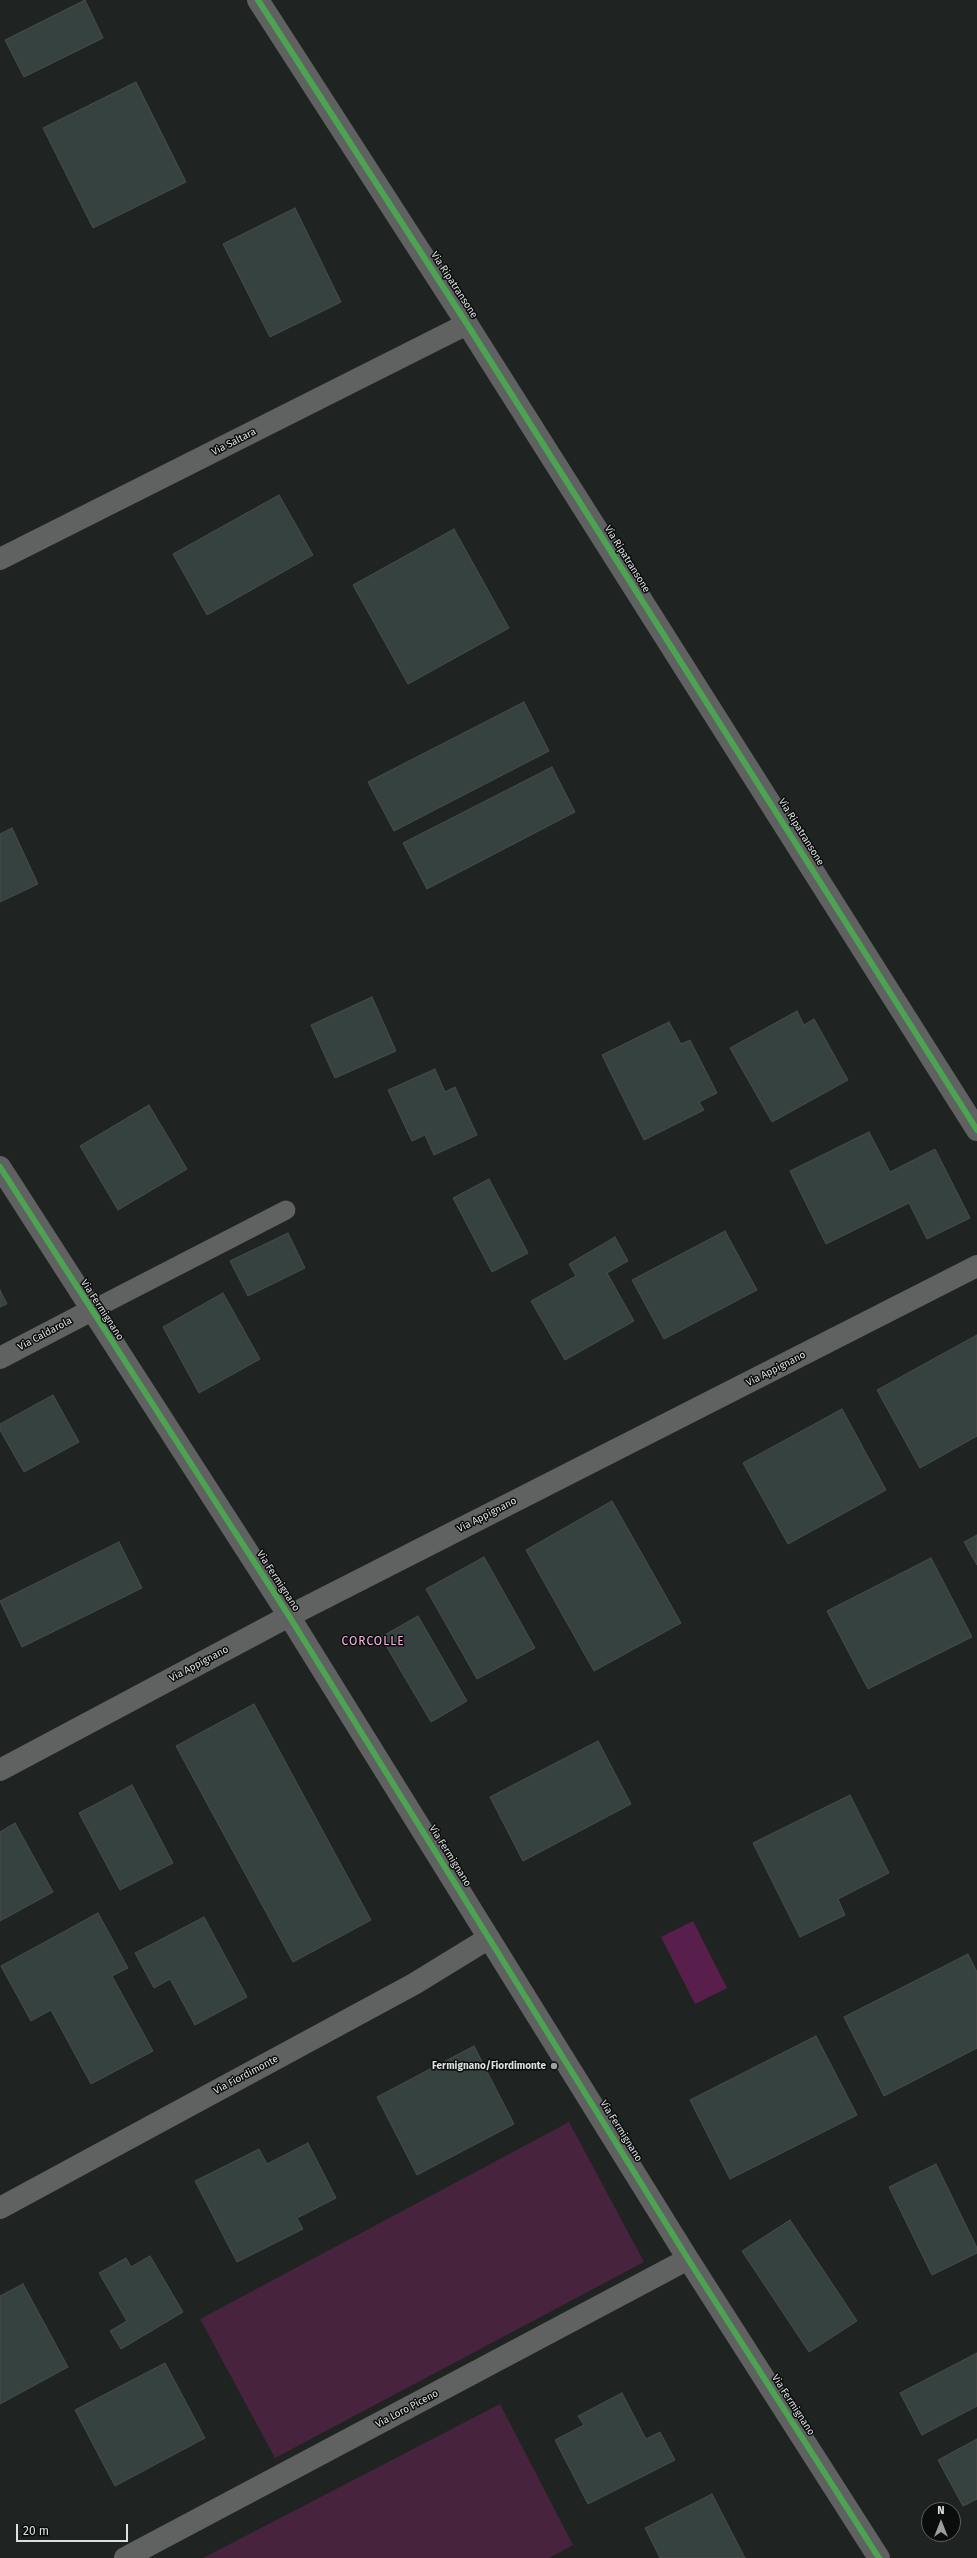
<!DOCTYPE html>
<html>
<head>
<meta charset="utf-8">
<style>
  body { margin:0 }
  #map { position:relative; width:977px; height:2558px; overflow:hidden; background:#1f2321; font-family:"Fira Sans",sans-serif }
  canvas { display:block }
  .north { position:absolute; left:921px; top:2502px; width:40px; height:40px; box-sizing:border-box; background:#0a0d0c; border:1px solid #5e6160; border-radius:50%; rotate:0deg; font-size:11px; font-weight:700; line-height:16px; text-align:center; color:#dce0de }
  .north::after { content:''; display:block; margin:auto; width:14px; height:18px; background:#9a9e9c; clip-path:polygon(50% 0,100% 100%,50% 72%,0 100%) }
  .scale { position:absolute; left:16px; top:2524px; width:112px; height:18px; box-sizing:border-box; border:2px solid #dce0de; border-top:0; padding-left:5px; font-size:12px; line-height:14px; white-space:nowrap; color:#dce0de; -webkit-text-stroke:3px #0a0d0c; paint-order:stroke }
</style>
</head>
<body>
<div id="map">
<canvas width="977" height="2558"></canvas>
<div class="north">N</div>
<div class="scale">20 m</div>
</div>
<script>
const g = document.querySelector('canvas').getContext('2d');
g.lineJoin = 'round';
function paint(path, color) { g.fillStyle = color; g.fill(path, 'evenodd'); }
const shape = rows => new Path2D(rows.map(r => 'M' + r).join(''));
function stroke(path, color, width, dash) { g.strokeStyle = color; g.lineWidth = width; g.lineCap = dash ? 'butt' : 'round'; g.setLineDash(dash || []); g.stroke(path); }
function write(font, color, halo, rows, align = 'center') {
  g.font = font + ' "Fira Sans",sans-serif'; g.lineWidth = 3; g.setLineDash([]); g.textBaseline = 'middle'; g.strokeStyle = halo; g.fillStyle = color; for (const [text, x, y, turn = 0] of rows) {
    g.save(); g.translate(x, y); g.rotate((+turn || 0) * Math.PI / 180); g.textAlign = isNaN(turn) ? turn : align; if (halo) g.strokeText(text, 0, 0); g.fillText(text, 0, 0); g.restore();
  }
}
paint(shape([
  [569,2122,644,2262,275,2458,200,2319],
  [500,2404,573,2545,549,2558,203,2558]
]), '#48233e');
paint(shape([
  [693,1921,727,1988,695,2004,661,1937]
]), '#591f4c');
const building = shape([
  [85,0,103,38,24,77,5,40,85,0],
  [136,82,186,182,93,228,43,128,136,82],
  [295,208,341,302,270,337,223,244,295,208],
  [279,495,313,555,207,615,173,554,279,495],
  [454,529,509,628,408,684,353,585,454,529],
  [524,702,549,751,394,831,368,782,524,702],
  [552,767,575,812,427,889,403,843,552,767],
  [12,828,38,884,0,902,0,834,12,828],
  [372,997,396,1051,335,1078,311,1025,372,997],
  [797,1011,804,1025,814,1019,848,1080,772,1122,730,1048,797,1011],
  [669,1022,681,1044,690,1040,717,1093,699,1102,704,1110,644,1140,602,1055,669,1022],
  [435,1069,445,1092,455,1087,477,1135,434,1155,425,1135,412,1141,388,1090,435,1069],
  [149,1105,187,1169,118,1210,80,1146,149,1105],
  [869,1132,890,1172,935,1149,970,1218,927,1239,909,1203,826,1244,790,1171,869,1132],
  [489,1179,528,1253,492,1272,453,1198,489,1179],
  [725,1231,757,1290,664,1339,632,1280,725,1231],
  [288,1233,305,1268,248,1296,230,1261,288,1233],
  [615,1237,628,1261,607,1273,634,1321,565,1360,531,1301,576,1276,569,1264,615,1237],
  [0,1290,7,1304,0,1307,0,1290],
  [223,1293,260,1359,199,1393,163,1327,223,1293],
  [977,1335,977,1436,920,1468,877,1390,977,1335],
  [53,1395,79,1442,24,1472,0,1430,0,1424,53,1395],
  [842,1409,886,1490,788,1544,743,1463,842,1409],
  [612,1501,681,1623,594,1671,526,1550,612,1501],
  [977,1535,977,1565,964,1542,977,1535],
  [119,1542,142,1588,22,1647,0,1601,119,1542],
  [484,1557,535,1648,477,1679,426,1589,484,1557],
  [931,1558,972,1637,868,1689,827,1611,931,1558],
  [418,1616,467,1701,431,1722,381,1637,418,1616],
  [254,1704,371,1920,293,1962,176,1746,254,1704],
  [598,1741,631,1804,523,1861,490,1797,598,1741],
  [132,1785,173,1863,120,1890,79,1813,132,1785],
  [850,1795,889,1873,838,1899,845,1915,800,1937,753,1843,850,1795],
  [15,1823,53,1892,0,1921,0,1832,15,1823],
  [98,1913,128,1968,112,1976,153,2051,91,2084,51,2010,31,2021,1,1966,98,1913],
  [204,1917,247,1997,195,2025,170,1979,154,1988,135,1953,204,1917],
  [968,1954,977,1972,977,2048,884,2096,844,2017,968,1954],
  [816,2036,857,2115,730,2179,690,2100,816,2036],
  [474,2046,514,2124,417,2175,377,2097,474,2046],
  [308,2143,336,2198,297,2218,303,2229,237,2262,195,2181,259,2149,267,2164,308,2143],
  [936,2164,977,2248,977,2253,932,2275,889,2187,936,2164],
  [790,2220,857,2321,809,2352,742,2251,790,2220],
  [150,2256,183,2312,121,2349,110,2331,127,2321,99,2273,126,2258,131,2267,150,2256],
  [23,2284,68,2367,0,2404,0,2296,23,2284],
  [977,2353,977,2406,922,2435,900,2393,977,2353],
  [165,2363,205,2438,115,2486,75,2410,165,2363],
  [622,2393,646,2439,660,2432,675,2460,588,2504,555,2440,584,2425,578,2416,622,2393],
  [977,2439,977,2499,963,2506,938,2460,977,2439],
  [712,2494,745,2558,660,2558,645,2528,712,2494]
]);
paint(building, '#364240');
stroke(building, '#494d4b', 1);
stroke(shape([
  [90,1311,286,1210]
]), '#606161', 19);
stroke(shape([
  [258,0,467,324,977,1130],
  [0,559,467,324],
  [0,1167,289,1616,688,2259,879,2558],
  [0,1358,90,1311],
  [0,1770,289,1616,977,1266],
  [0,2208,414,1984,489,1938],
  [125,2558,688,2259]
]), '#606161', 22);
stroke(shape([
  [258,0,467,324,977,1130],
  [0,1167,289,1616,688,2259,879,2558]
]), '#4ca352', 6);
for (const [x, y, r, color] of [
  [554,2066,4,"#9a9e9c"]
]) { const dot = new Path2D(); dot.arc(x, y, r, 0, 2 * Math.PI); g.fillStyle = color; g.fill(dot); stroke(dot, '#0a0d0c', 1.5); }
write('10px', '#dce0de', '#0a0d0c', [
  ["Via Ripatransone",454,285,57],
  ["Via Saltara",234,442,-27],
  ["Via Ripatransone",627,559,58],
  ["Via Ripatransone",801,832,58],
  ["Via Fermignano",102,1310,57],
  ["Via Caldarola",45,1334,-28],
  ["Via Appignano",776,1369,-27],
  ["Via Appignano",487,1515,-27],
  ["Via Fermignano",278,1581,57],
  ["Via Appignano",199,1664,-28],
  ["Via Fermignano",450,1856,58],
  ["Via Fiordimonte",246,2075,-28],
  ["Via Fermignano",621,2131,58],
  ["Via Fermignano",793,2405,57],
  ["Via Loro Piceno",407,2409,-28]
]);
write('bold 10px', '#dce0de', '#0a0d0c', [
  ["Fermignano/Fiordimonte",546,2066]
], 'right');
g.letterSpacing = '1px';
write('12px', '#f6b1e0', '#0a0d0c', [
  ["CORCOLLE",373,1642]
]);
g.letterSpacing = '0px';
</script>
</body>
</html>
